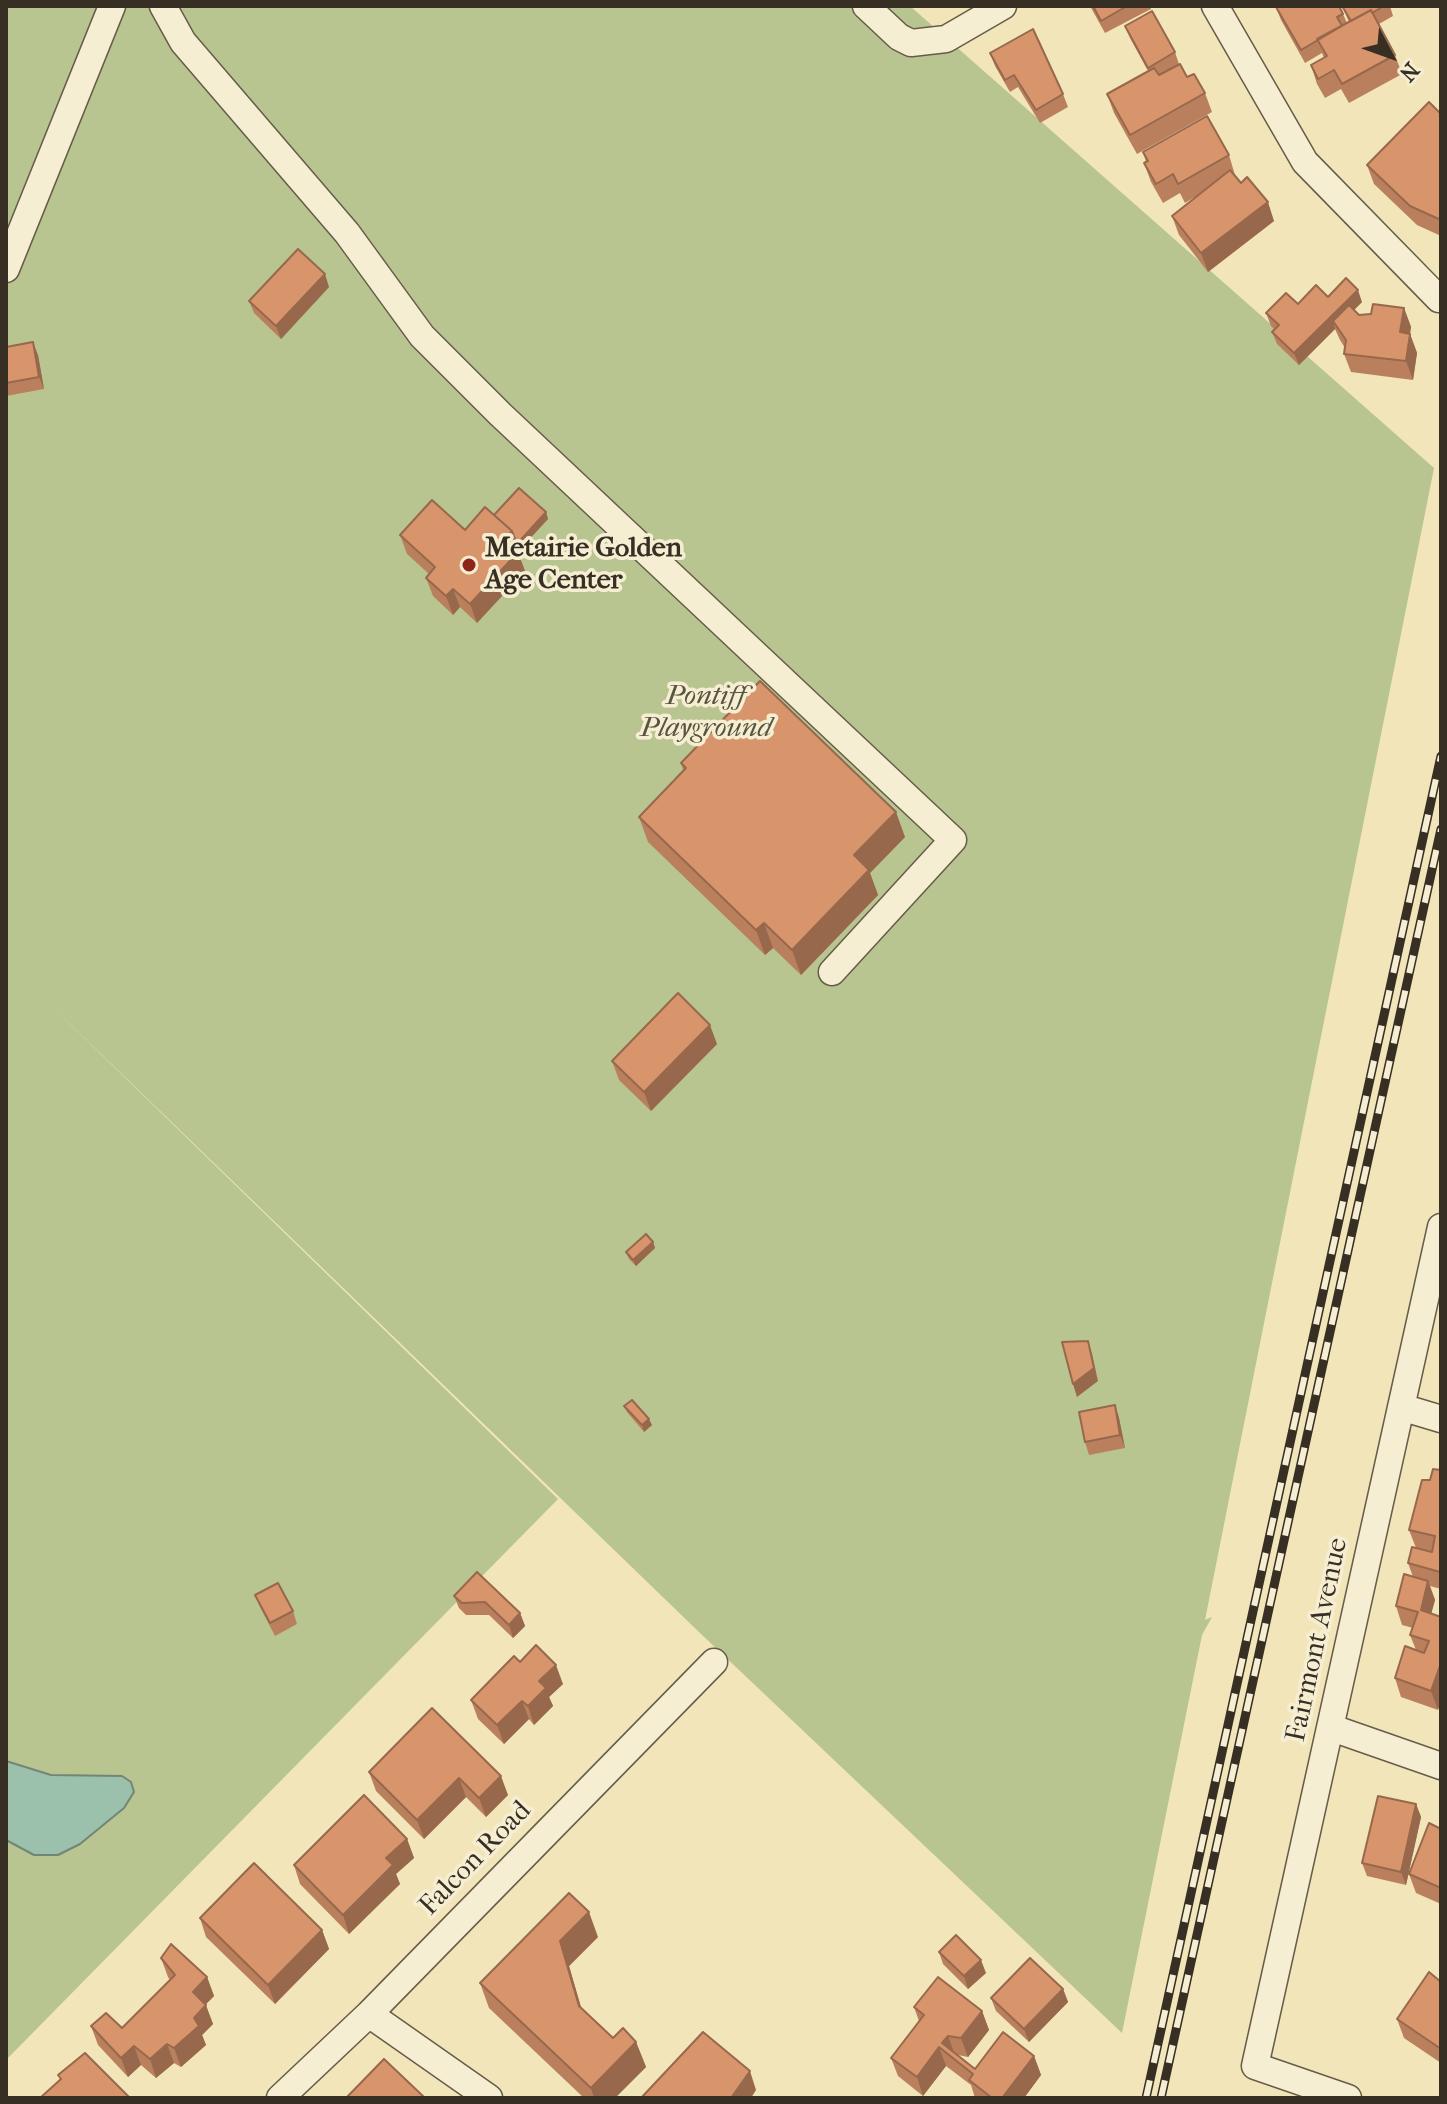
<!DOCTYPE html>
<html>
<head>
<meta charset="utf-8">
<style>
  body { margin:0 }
  #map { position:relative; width:1447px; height:2104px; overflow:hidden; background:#f1e5b9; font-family:"IM FELL French Canon",serif }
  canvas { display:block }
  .frame { position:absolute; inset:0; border:8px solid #372e24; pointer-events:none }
  .north { position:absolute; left:1351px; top:16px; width:80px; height:80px; -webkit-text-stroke:6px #f6eed2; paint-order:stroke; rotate:131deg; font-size:22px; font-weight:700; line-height:32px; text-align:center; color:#372e24 }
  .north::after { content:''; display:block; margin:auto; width:28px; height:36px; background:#372e24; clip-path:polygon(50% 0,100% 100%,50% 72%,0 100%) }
</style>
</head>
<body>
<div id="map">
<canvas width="1447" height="2104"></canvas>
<div class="frame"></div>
<div class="north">N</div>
</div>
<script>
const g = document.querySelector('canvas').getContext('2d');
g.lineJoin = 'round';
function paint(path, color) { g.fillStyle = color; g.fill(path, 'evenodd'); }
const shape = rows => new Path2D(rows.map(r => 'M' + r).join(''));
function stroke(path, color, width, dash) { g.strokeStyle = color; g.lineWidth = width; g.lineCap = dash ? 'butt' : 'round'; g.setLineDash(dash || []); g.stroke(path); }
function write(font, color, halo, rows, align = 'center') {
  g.font = font + ' "IM FELL French Canon",serif'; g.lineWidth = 7; g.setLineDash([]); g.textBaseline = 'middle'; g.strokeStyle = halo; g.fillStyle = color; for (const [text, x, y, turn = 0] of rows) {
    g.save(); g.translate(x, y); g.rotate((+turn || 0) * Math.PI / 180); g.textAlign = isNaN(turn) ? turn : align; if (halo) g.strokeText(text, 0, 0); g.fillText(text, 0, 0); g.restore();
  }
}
paint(shape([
  [6,6,910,6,1434,468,1205,1620,1212,1617,1202,1635,1122,2033,700,1633,38,993,558,1499,6,2060]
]), '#b8c591');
const water = shape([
  [6,1761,51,1775,122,1776,131,1782,134,1792,124,1808,80,1844,58,1855,34,1855,6,1840,6,1761]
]);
paint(water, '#9bc0ab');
stroke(water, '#738675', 2);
const street = shape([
  [163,6,183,42,347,233,422,336,500,414,953,840,832,972],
  [866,6,899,37,911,43,946,39,1003,6],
  [1215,6,1305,162,1439,299],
  [6,269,112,6],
  [1401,1407,1441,1419],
  [1332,1728,1441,1766],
  [369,2014,489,2098],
  [280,2098,369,2014,714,1662],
  [1348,2098,1255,2066,1441,1227]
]);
stroke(street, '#665c49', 29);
stroke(street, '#f6eed2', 26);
const rail = shape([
  [1146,2098,1441,756],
  [1161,2098,1441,829]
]);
stroke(rail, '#372e24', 9);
stroke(rail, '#f6eed2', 6, [18]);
paint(shape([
  [1090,6,1150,6,1151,9,1105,33],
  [1342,6,1390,6,1393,16,1379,24,1395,55,1402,74,1349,103,1341,89,1325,98,1317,84,1311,65,1324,58,1322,53,1305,63,1281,20,1276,7,1343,14,1347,23,1349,22],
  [1125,26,1175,52,1179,64,1187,77,1205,93,1212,112,1137,154,1114,113,1107,94,1148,71,1130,38],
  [990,53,1063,94,1068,107,1040,123,1018,87,1010,92,995,66],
  [1441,114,1441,236,1417,225,1374,184,1367,165],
  [1143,152,1229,155,1235,175,1274,221,1208,272,1179,235,1172,216,1198,195,1185,203,1180,193,1163,203,1151,182,1144,163,1146,162],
  [329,287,281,339,254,313,249,301],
  [1328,297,1362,302,1354,310,1359,315,1404,308,1411,327,1410,334,1417,353,1413,380,1351,372,1344,354,1345,348,1340,340,1335,329,1299,365,1277,344,1272,332,1274,329,1271,326,1266,313],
  [6,347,38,355,44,389,6,396],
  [546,512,548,519,517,552,525,571,477,623,460,607,453,615,433,596,426,578,429,574,407,554,400,535,465,530,494,515],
  [681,763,905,837,870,873,878,895,801,975,773,948,765,955,648,842,639,817,683,770],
  [717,1044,651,1111,619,1080,612,1061],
  [653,1242,655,1248,636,1266,629,1259,626,1252],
  [1115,1405,1119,1418,1125,1448,1089,1455,1085,1442],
  [624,1406,652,1425,644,1432,627,1412],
  [1441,1470,1441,1589,1430,1586,1435,1600,1431,1614,1438,1710,1401,1697,1395,1678,1416,1650,1410,1635,1413,1628,1402,1625,1396,1606,1413,1577,1408,1563,1416,1548,1409,1530,1430,1480],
  [477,1572,520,1613,525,1626,513,1638,489,1615,466,1615,459,1608,454,1596],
  [255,1595,293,1611,297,1624,275,1636,260,1607],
  [520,1662,563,1684,549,1697,553,1706,534,1725,529,1719,504,1744,478,1719,471,1700],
  [432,1708,508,1795,486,1817,466,1797,424,1839,376,1791,369,1772],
  [1416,1804,1421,1817,1406,1885,1367,1876,1362,1863],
  [1441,1829,1441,1904,1416,1893,1409,1874],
  [407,1839,414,1858,396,1874,400,1884,349,1934,300,1884,294,1865],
  [200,1918,322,1930,329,1949,275,2004,206,1937],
  [598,1937,569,1966,581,2008,613,2038,636,2042,646,2067,615,2098,584,2098,489,2008,480,1983],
  [939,1952,986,1973,968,1989,943,1964],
  [161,1958,207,1977,214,1996,205,2005,213,2024,202,2035,206,2045,181,2067,174,2063,156,2078,141,2065,128,2077,98,2045,91,2026,122,2028,170,1980,168,1977],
  [1441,1982,1441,2063,1404,2038,1397,2019],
  [1063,1989,1068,2002,1029,2042,996,2011,991,1998],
  [914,2007,982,2011,989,2030,968,2057,958,2055,975,2069,1034,2056,1041,2075,1024,2098,975,2098,971,2085,946,2066,923,2096,898,2076,891,2058,919,2021]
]), '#ba805d');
paint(shape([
  [1268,202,1274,221,1208,272,1201,253],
  [325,274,329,287,281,339,276,326],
  [1358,290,1362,302,1337,327,1333,321,1335,329,1299,365,1294,353],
  [1404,308,1411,327,1407,351,1400,332],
  [1410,334,1417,353,1413,380,1406,361],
  [33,342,38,355,44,389,39,377],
  [546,512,548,519,511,559,504,540,512,531],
  [518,552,525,571,477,623,470,604],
  [453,589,460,607,453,615,446,596],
  [896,812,905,837,870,873,878,895,801,975,792,950,854,855],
  [764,923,773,948,765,955,756,930],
  [710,1025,717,1044,651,1111,644,1092],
  [653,1242,655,1248,636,1266,633,1260],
  [1088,1341,1092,1354,1098,1381,1077,1397,1073,1384],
  [1115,1405,1119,1418,1125,1448,1120,1435],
  [649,1419,652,1425,644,1432,642,1425],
  [1428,1581,1435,1600,1427,1629,1421,1610],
  [520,1613,525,1626,513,1638,509,1625],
  [1441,1663,1441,1702,1438,1710,1431,1691],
  [556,1665,563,1684,549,1697,553,1706,534,1725,528,1706,539,1681],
  [522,1701,529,1719,504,1744,497,1725],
  [501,1776,508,1795,486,1817,479,1798],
  [459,1778,466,1797,424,1839,417,1820],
  [1416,1804,1421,1817,1406,1885,1401,1872],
  [407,1839,414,1858,396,1874,400,1884,349,1934,343,1915,386,1858],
  [589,1912,598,1937,569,1966,588,2031,579,2006,560,1941],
  [322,1930,329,1949,275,2004,268,1985],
  [981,1960,986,1973,968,1989,964,1976],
  [207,1977,214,1996,199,2011,193,1992],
  [1063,1989,1068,2002,1029,2042,1024,2029],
  [206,2005,213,2024,202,2035,206,2045,181,2067,174,2048,194,2018],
  [982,2011,989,2030,968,2057,961,2038],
  [948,2036,955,2055,942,2043],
  [636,2042,646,2067,615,2098,594,2098,591,2088],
  [167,2044,174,2063,156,2078,150,2059],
  [134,2046,141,2065,128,2077,121,2058],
  [939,2047,946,2066,923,2096,917,2077],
  [1034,2056,1041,2075,1024,2098,1002,2098],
  [750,2071,756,2090,751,2098,731,2098]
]), '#97684c');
const building = shape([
  [1093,6,1127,6,1101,21,1093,6],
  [1278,6,1339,6,1343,14,1337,17,1342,26,1301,50,1276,7,1278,6],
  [1342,6,1384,6,1372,13,1371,10,1351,21,1342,6],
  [1371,10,1395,55,1342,84,1334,70,1318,79,1311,65,1327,56,1317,39,1371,10],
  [1152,11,1175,52,1148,68,1125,26,1152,11],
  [1033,29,1063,94,1036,110,1014,75,1005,80,990,53,1033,29],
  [1180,64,1187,77,1194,74,1205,93,1130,135,1107,94,1154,68,1159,75,1180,64],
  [1429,102,1441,114,1441,220,1410,206,1367,165,1429,102],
  [1207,116,1229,155,1178,184,1173,174,1156,184,1144,163,1148,161,1143,152,1207,116],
  [1230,170,1241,183,1247,177,1268,202,1201,253,1172,216,1230,170],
  [298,249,325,274,276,326,249,301,298,249],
  [1346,278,1358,290,1294,353,1272,332,1279,325,1266,313,1286,293,1298,304,1316,285,1328,297,1346,278],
  [1373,304,1404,308,1400,332,1410,334,1406,361,1344,354,1346,340,1333,321,1349,305,1359,315,1371,314,1373,304],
  [33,342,39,377,6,383,6,347,33,342],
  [519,488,546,512,517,544,512,531,494,515,519,488],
  [432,500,465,530,485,507,512,531,504,540,518,552,470,604,453,589,446,596,426,578,435,567,400,535,432,500],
  [760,681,896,812,854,855,869,870,792,950,764,923,756,930,639,817,686,768,681,763,760,681],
  [678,993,710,1025,644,1092,612,1061,678,993],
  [646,1234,653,1242,633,1260,626,1252,646,1234],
  [1088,1341,1094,1368,1073,1384,1062,1342,1088,1341],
  [632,1400,649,1419,642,1425,624,1406,632,1400],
  [1115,1405,1120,1435,1085,1442,1079,1412,1115,1405],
  [1433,1469,1441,1470,1440,1572,1408,1563,1412,1547,1432,1552,1435,1536,1409,1530,1422,1480,1430,1480,1433,1469],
  [477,1572,520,1613,509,1625,485,1602,462,1603,454,1596,477,1572],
  [1404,1574,1428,1581,1421,1610,1441,1617,1441,1663,1431,1691,1395,1678,1405,1646,1424,1653,1429,1641,1410,1635,1418,1612,1396,1606,1404,1574],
  [278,1583,293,1611,270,1623,255,1595,278,1583],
  [536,1645,556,1665,539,1681,546,1688,528,1706,522,1701,497,1725,471,1700,514,1656,520,1662,536,1645],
  [432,1708,501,1776,479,1798,459,1778,417,1820,369,1772,432,1708],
  [364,1795,407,1839,386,1858,393,1865,343,1915,294,1865,364,1795],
  [1378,1796,1416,1804,1401,1872,1362,1863,1378,1796],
  [1429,1823,1441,1829,1441,1888,1409,1874,1429,1823],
  [254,1863,322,1930,268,1985,200,1918,254,1863],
  [569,1893,589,1912,560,1941,579,2006,613,2038,623,2028,636,2042,591,2088,480,1983,569,1893],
  [956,1935,981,1960,964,1976,939,1952,956,1935],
  [171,1944,207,1977,193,1992,206,2005,194,2018,199,2026,174,2048,167,2044,150,2059,134,2046,121,2058,91,2026,106,2013,122,2028,175,1975,161,1958,171,1944],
  [1030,1958,1063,1989,1024,2029,991,1998,1030,1958],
  [1429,1972,1441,1982,1441,2049,1397,2019,1429,1972],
  [938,1977,982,2011,961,2038,948,2036,942,2043,975,2069,1003,2032,1034,2056,1002,2098,992,2098,969,2080,973,2074,939,2047,917,2077,891,2058,924,2015,914,2007,938,1977],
  [703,2032,750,2071,731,2098,641,2098,703,2032],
  [85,2053,130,2098,40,2098,61,2079,58,2075,85,2053],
  [384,2059,425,2098,346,2098,384,2059]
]);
paint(building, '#d8956c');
stroke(building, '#97684c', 2);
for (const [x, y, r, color] of [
  [469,565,8,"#8f2418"]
]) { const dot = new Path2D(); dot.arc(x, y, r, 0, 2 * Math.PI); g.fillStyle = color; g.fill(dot); stroke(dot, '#f6eed2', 3); }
write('bold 28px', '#372e24', '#f6eed2', [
  ["Metairie Golden",485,549],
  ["Age Center",485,581]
], 'left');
write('italic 28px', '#57543f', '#f6eed2', [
  ["Pontiff",706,697],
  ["Playground",706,729]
]);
write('28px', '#372e24', '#f6eed2', [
  ["Fairmont Avenue",1318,1640,-78],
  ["Falcon Road",476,1859,-46]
]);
</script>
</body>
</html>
